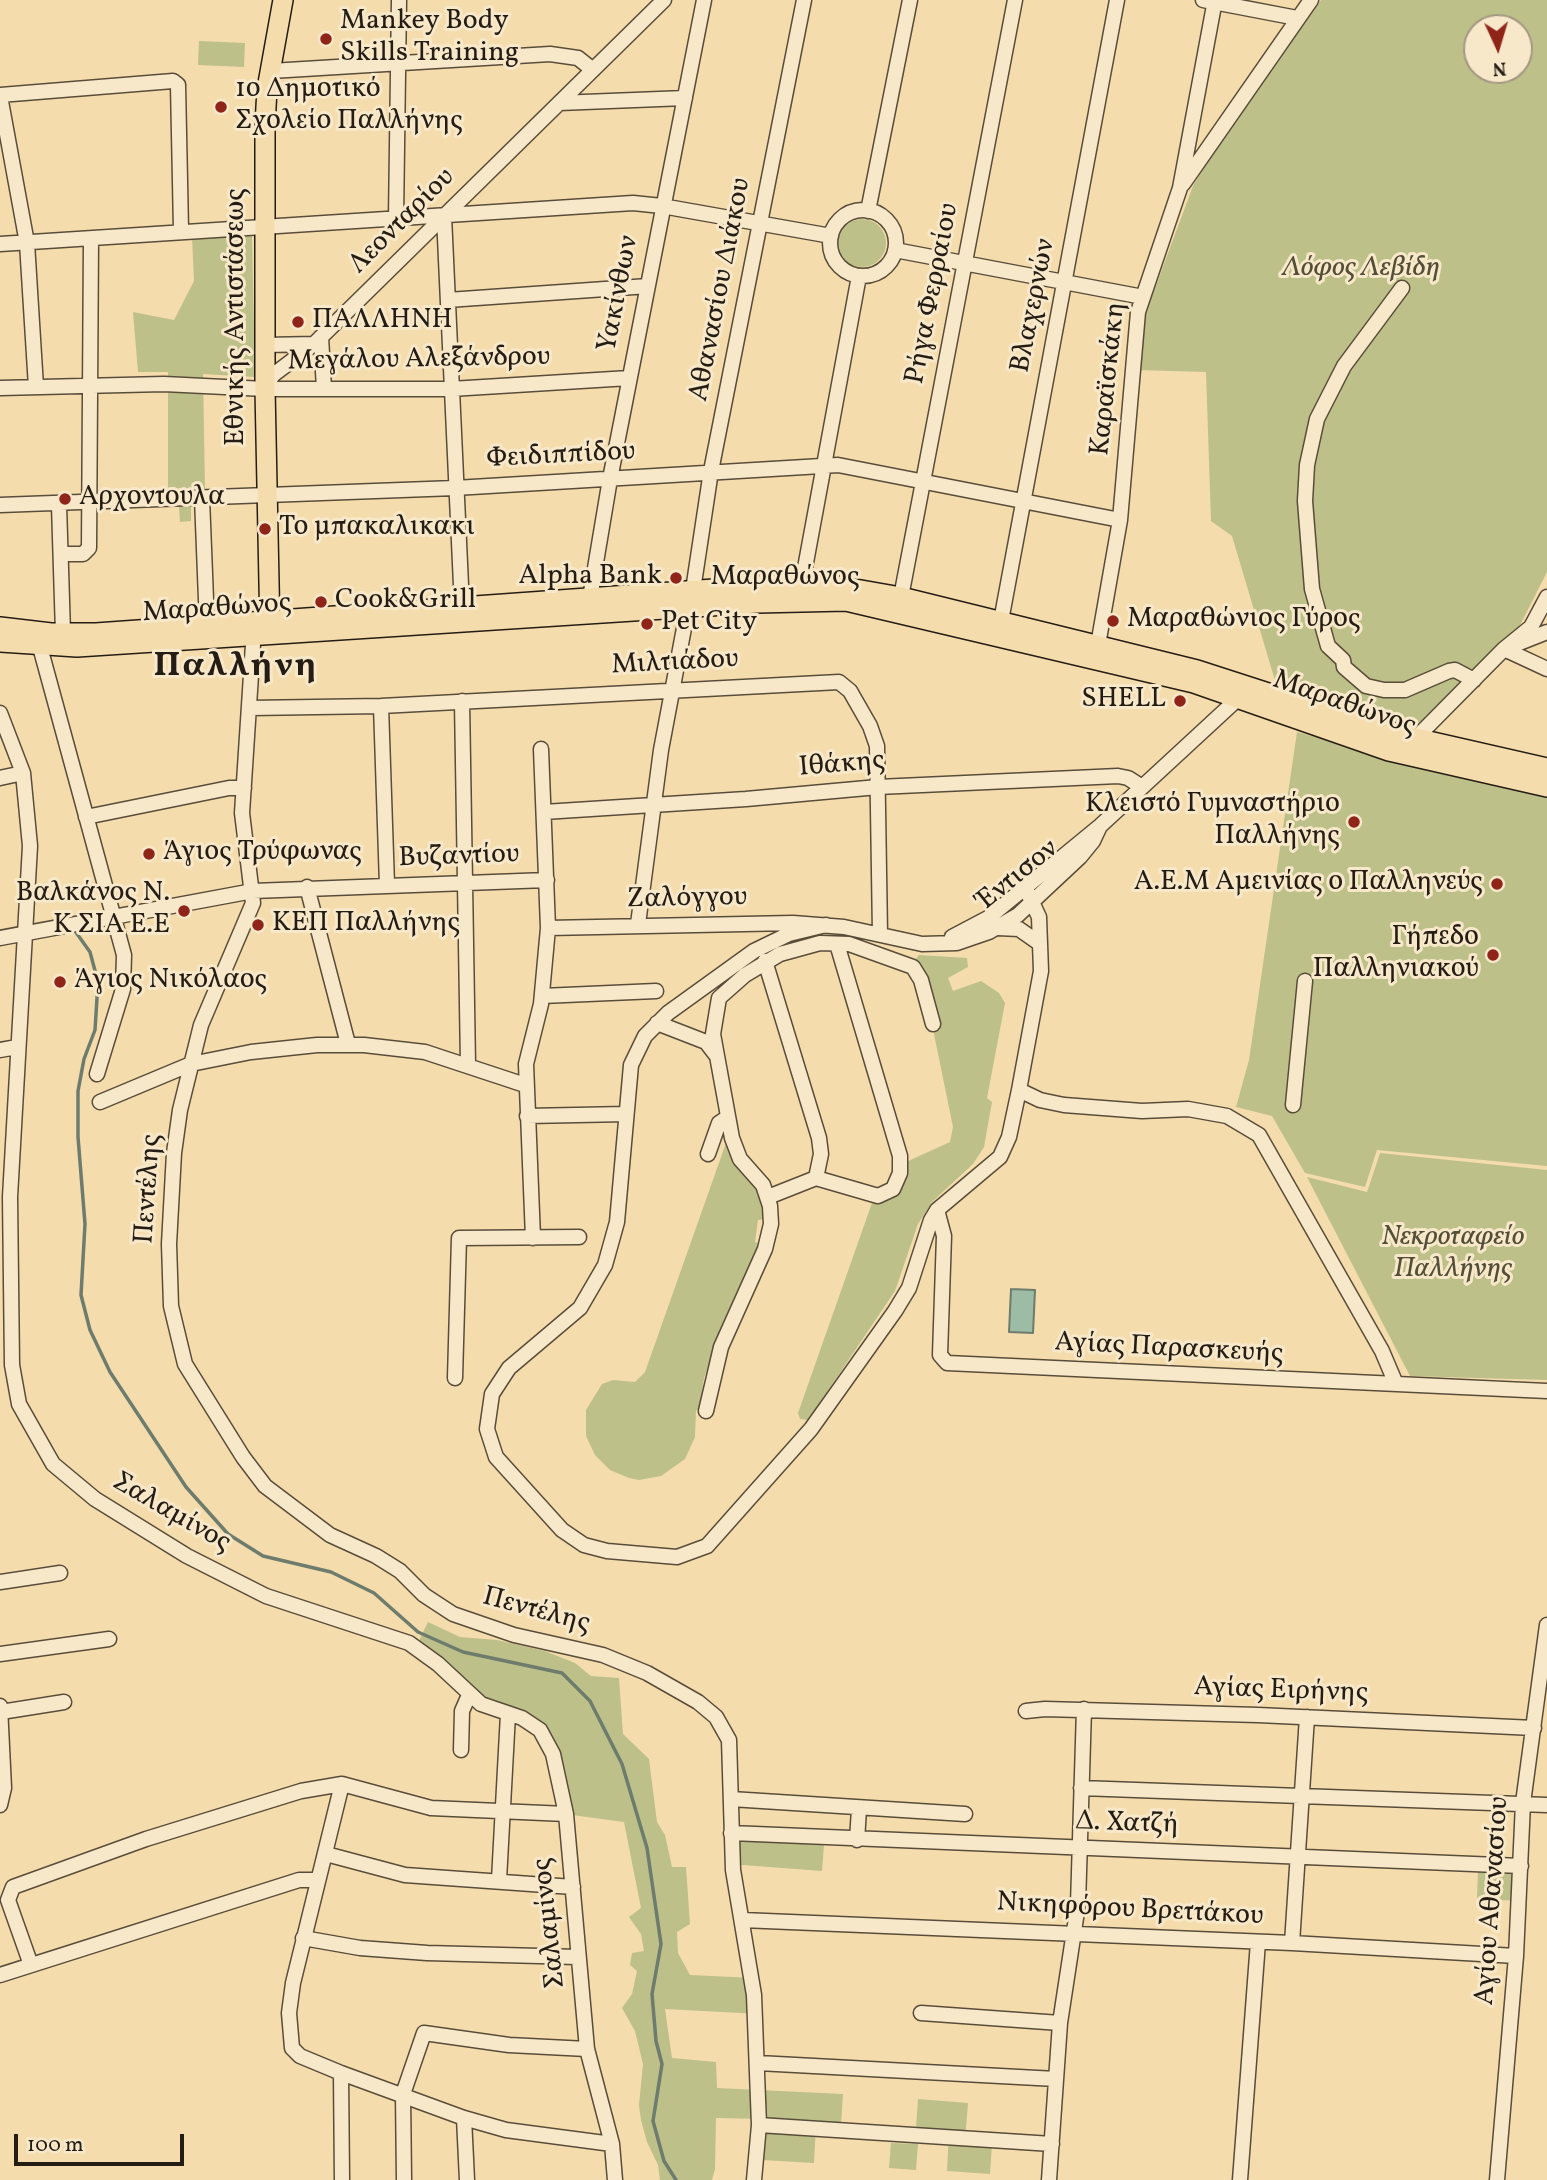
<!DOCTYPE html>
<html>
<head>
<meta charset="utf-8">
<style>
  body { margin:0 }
  #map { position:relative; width:1547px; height:2180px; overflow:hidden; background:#f5dcad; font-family:Vollkorn,serif }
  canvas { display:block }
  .north { position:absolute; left:1463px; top:14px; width:70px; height:70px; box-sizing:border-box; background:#f8e8ca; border:2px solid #a49781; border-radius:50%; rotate:176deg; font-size:19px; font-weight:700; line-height:28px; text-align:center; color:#251d14 }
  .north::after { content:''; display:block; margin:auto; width:24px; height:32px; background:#8f2418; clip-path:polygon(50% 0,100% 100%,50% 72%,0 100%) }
  .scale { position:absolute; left:14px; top:2134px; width:170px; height:32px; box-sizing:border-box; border:4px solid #251d14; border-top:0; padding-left:9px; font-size:21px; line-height:24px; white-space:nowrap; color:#251d14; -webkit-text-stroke:5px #f8e8ca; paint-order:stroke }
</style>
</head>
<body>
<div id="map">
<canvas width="1547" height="2180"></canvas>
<div class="north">N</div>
<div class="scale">100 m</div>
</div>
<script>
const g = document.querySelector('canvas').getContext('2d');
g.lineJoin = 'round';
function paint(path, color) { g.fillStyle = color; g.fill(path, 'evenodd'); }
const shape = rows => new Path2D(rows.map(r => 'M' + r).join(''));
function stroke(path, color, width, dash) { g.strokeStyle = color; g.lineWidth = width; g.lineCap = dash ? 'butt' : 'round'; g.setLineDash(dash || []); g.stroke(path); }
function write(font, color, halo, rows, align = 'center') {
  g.font = font + ' Vollkorn,serif'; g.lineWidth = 6; g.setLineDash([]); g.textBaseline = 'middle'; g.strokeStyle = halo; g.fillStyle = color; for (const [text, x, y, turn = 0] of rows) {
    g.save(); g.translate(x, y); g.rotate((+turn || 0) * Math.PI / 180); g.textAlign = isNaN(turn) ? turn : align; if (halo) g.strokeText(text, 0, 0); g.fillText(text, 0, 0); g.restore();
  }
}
paint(shape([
  [1321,0,1547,0,1547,572,1514,637,1500,646,1415,728,1276,684,1232,536,1211,521,1206,372,1136,370,1145,315,1193,186,1223,136],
  [1477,28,1519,28,1519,70,1477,70],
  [199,41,245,43,244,67,198,65],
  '838 243a24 24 0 1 1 48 0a24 24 0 1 1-48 0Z',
  [252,233,255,377,203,374,205,490,191,490,191,521,180,522,178,492,168,492,168,372,138,372,133,312,174,320,194,281,192,236],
  [1297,732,1547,797,1547,1166,1377,1150,1365,1187,1305,1173,1272,1116,1236,1107,1249,1060],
  [919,955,967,958,968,967,948,978,953,991,981,981,999,993,1005,1003,987,1098,992,1102,984,1147,973,1164,932,1202,918,1224,895,1291,808,1420,800,1419,798,1413,873,1200,884,1200,906,1162,950,1142,953,1127,934,1034,939,1023,915,960],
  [726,1143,742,1173,757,1181,766,1219,758,1220,755,1242,762,1245,721,1328,704,1378,699,1409,696,1410,695,1437,685,1459,661,1476,639,1480,629,1478,610,1470,595,1455,586,1436,586,1410,602,1384,613,1380,635,1382,645,1372],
  [1380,1153,1547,1170,1547,1380,1410,1376,1307,1177,1367,1192],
  [428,1622,460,1637,497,1640,545,1651,575,1663,591,1676,619,1678,623,1734,649,1759,657,1822,665,1835,672,1867,686,1867,690,1924,677,1932,678,1953,690,1975,754,1978,760,2014,665,2009,672,2058,716,2062,717,2088,843,2094,841,2125,816,2124,814,2163,762,2160,762,2119,716,2118,715,2169,712,2180,660,2180,658,2165,647,2142,641,2120,639,2105,643,2064,635,2031,622,2008,632,1994,637,1971,630,1965,632,1953,644,1951,641,1934,629,1917,641,1908,624,1822,572,1815,541,1723,516,1708,484,1700,417,1645],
  [729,1840,824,1845,822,1871,729,1864],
  [1478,1869,1524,1869,1522,1901,1477,1899],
  [918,2099,968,2103,965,2141,992,2144,990,2174,947,2171,949,2130,916,2128],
  [891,2143,918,2144,916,2170,889,2168]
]), '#bdc089');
const water = shape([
  [1011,1289,1035,1290,1033,1333,1009,1332,1011,1289]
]);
paint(water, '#9dbca6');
stroke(water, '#6d7c6c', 2);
stroke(shape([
  [75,931,90,952,98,982,95,1030,84,1059,78,1091,78,1137,85,1224,81,1295,90,1330,110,1372,186,1487,228,1534,263,1556,331,1572,374,1593,418,1632,463,1652,562,1673,590,1701,622,1764,647,1848,661,1944,652,1994,656,2041,662,2064,653,2121,664,2161,676,2180]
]), '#6d7c6c', 3.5);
const minor = shape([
  [1203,0,1297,18],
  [271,71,550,54,578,58,593,70],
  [0,95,173,81,178,85,181,230],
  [0,96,27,243,36,387],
  [559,103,685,98],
  [1183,184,1311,0],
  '830 243a33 33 0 1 1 66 0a33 33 0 1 1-66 0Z',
  [868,211,910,0],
  [444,216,462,607],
  [396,219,399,0],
  [0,244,633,203,662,206,831,236],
  [895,250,1143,297],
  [1402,288,1344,366,1317,419,1307,465,1305,501,1312,589,1328,646,1343,660,1344,667,1366,686,1384,690,1405,690,1449,671,1455,670,1474,680],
  [448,300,648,286],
  [321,337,324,389],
  [265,345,314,344],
  [265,387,273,375,314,344,664,0],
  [0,388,164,384,265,389,451,389,629,378],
  [202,498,207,625],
  [0,505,455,488,838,465,1120,520],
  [59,505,63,633],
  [62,554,83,554,89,548,91,239],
  [693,590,711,471,804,0],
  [800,595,859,276],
  [901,597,1015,0],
  [1547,597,1531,627,1504,649,1547,632],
  [590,598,610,479,704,0],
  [1001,621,1117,0],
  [254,629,242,813,253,903,201,1025,180,1110,174,1153,169,1244,171,1306,185,1364,243,1457,265,1486,330,1535,376,1556,400,1571,424,1595,453,1614,514,1635,603,1655,647,1673,698,1702,716,1717,729,1740,733,1870,754,1995,759,2125,754,2180],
  [1098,645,1120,520,1138,312,1180,188,1215,0],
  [40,647,124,955,123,989,97,1074],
  [462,701,468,1065],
  [381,706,387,885],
  [250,708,381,706,839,682,850,691,870,726,877,746,880,934],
  [0,713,23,773,30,846,10,1197,12,1365,19,1404,53,1464,95,1499,187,1556,266,1596,409,1643,438,1664,481,1704,522,1718,540,1730,553,1754,566,1814,587,2049,612,2144,615,2180],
  [1415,739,1504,649,1547,669],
  [0,778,23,773],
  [544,812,746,799,878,787,1118,776,1128,778,1142,787],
  [86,817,229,788,244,788],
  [307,887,348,1044],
  [638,924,661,750,688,607],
  [826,925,789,934,754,951,668,1013,645,1036,631,1065,617,1222,605,1265,580,1308,509,1368,492,1394,487,1429,496,1457,562,1530,584,1545,607,1551,677,1557,707,1546,811,1429,895,1311,909,1288,931,1220,937,1210,1000,1157,1009,1137,1019,1090,1041,971,1039,917,1025,887],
  [548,928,793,923,844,927,922,944,957,943,989,932,1018,915,1080,857,1093,841,1100,826],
  [998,928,1019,929,1039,943],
  [952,937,988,918,1100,826,1244,693],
  [0,938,253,891,547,880],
  [765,961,819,1138,821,1154,816,1178],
  [542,996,656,991],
  [657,1023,706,1042,716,1055],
  [0,1050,17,1047],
  [1019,1090,1040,1100,1064,1105,1142,1111,1188,1109,1227,1116,1259,1135,1382,1351,1396,1384],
  [100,1102,191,1064,251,1052,317,1045,364,1045,425,1052,525,1085],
  [1293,1105,1305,981],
  [527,1116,626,1114],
  [708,1154,719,1123,728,1117],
  [768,1197,816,1178,878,1196,893,1189,900,1173,900,1156,837,944],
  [937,1210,944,1236,940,1355,947,1363,1547,1391],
  [533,1238,526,1064,541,1004,548,928,541,749],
  [455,1378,459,1238,579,1237],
  [706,1411,721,1347,765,1249,771,1224,770,1206,763,1185,740,1159,732,1138,713,1034,719,998,745,975,780,954,820,943,849,944,913,967,921,980,933,1024],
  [0,1582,60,1573],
  [0,1654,109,1639],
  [0,1706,4,1788,0,1805],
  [1026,1711,1045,1709,1258,1715,1534,1728],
  [1,1712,64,1702],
  [461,1750,462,1711,469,1695],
  [342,1784,293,1983,289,2013,292,2048,300,2056,341,2073,464,2118,506,2130,612,2144],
  [1081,1788,1547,1805],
  [731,1799,965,1814],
  [731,1833,1521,1866],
  [857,1840,859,1809],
  [326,1854,405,1875,573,1887],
  [499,1880,508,1714],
  [742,1920,1292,1943,1516,1956],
  [303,1938,360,1948,427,1953,577,1957],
  [1292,1943,1307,1717],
  [31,1965,8,1900,13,1887,146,1839,301,1791,342,1784,431,1808,566,1814],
  [0,1975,299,1880,318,1880],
  [921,2013,1060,2023],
  [758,2063,1056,2079],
  [341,2073,342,2180],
  [464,2118,467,2180],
  [759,2125,1052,2144],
  [404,2180,403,2094,424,2033,509,2045,587,2049],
  [1049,2180,1060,2023,1078,1905,1084,1709],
  [1240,2180,1258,1942],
  [1497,2180,1516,1956,1523,1803,1547,1625]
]);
const major = shape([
  [0,627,51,633,96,633,756,586,827,584,901,597,1197,670,1389,732,1547,768],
  [270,631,265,389,265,125,267,89,283,0],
  [0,642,77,647,757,603,846,601,1194,683,1389,751,1547,787]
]);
stroke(minor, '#594d3a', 17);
stroke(major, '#251d14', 22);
stroke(minor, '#f8e8ca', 14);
stroke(major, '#f5dcad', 19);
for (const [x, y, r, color] of [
  [326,39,7,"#8f2418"],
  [221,107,7,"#8f2418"],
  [298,322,7,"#8f2418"],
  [65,499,7,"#8f2418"],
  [265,529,7,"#8f2418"],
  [676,578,7,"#8f2418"],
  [321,602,7,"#8f2418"],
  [1113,621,7,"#8f2418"],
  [647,624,7,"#8f2418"],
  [1180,701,7,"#8f2418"],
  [1354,822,7,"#8f2418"],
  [149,854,7,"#8f2418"],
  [1497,884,7,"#8f2418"],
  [184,911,7,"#8f2418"],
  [258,925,7,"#8f2418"],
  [1493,955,7,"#8f2418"],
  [60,982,7,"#8f2418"]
]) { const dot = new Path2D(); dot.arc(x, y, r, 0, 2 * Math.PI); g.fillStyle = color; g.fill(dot); stroke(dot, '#f8e8ca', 2.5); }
write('28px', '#251d14', '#f8e8ca', [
  ["Mankey Body",340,23],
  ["Skills Training",340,55],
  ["1ο Δημοτικό",235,91],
  ["Σχολείο Παλλήνης",235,123],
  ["ΠΑΛΛΗΝΗ",312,322],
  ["Αρχοντουλα",79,499],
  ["Το μπακαλικακι",279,529],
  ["Alpha Bank",662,578,"right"],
  ["Cook&Grill",335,602],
  ["Μαραθώνιος Γύρος",1127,621],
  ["Pet City",661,624],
  ["SHELL",1166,701,"right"],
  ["Κλειστό Γυμναστήριο",1340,806,"right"],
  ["Παλλήνης",1340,838,"right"],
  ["Άγιος Τρύφωνας",163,854],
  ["Α.Ε.Μ Αμεινίας ο Παλληνεύς",1483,884,"right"],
  ["Βαλκάνος Ν.",170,895,"right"],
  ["Κ ΣΙΑ Ε.Ε",170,927,"right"],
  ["ΚΕΠ Παλλήνης",272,925],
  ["Γήπεδο",1479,939,"right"],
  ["Παλληνιακού",1479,971,"right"],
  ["Άγιος Νικόλαος",74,982]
], 'left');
write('28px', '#251d14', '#f8e8ca', [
  ["Λεονταρίου",403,222,-45],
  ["Αθανασίου Διάκου",722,290,-79],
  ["Υακίνθων",620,294,-79],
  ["Ρήγα Φερραίου",934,294,-79],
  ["Βλαχερνών",1035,306,-79],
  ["Εθνικής Αντιστάσεως",238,317,-90],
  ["Μεγάλου Αλεξάνδρου",419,361,-1],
  ["Καραϊσκάκη",1110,379,-84],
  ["Φειδιππίδου",561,457,-3],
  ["Μαραθώνος",785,579],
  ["Μαραθώνος",217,610,-4],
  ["Μιλτιάδου",675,664,-3],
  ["Μαραθώνος",1344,705,19],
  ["Ιθάκης",842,766,-5],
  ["Βυζαντίου",459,858,-2],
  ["Έντισον",1019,876,-39],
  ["Ζαλόγγου",687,900,-1],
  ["Πεντέλης",150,1189,-86],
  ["Αγίας Παρασκευής",1169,1350,3],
  ["Σαλαμίνος",171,1514,30],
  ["Πεντέλης",536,1612,15],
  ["Αγίας Ειρήνης",1281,1692,2],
  ["Δ. Χατζή",1127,1825,2],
  ["Αγίου Αθανασίου",1494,1901,-86],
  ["Νικηφόρου Βρεττάκου",1130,1911,3],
  ["Σαλαμίνος",551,1923,-96]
]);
write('italic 28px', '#534e37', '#f8e8ca', [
  ["Λόφος Λεβίδη",1361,270],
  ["Νεκροταφείο",1453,1239],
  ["Παλλήνης",1453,1271]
]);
g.letterSpacing = '2px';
write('bold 35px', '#251d14', '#f8e8ca', [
  ["Παλλήνη",236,669]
]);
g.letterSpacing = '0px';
</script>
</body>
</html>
